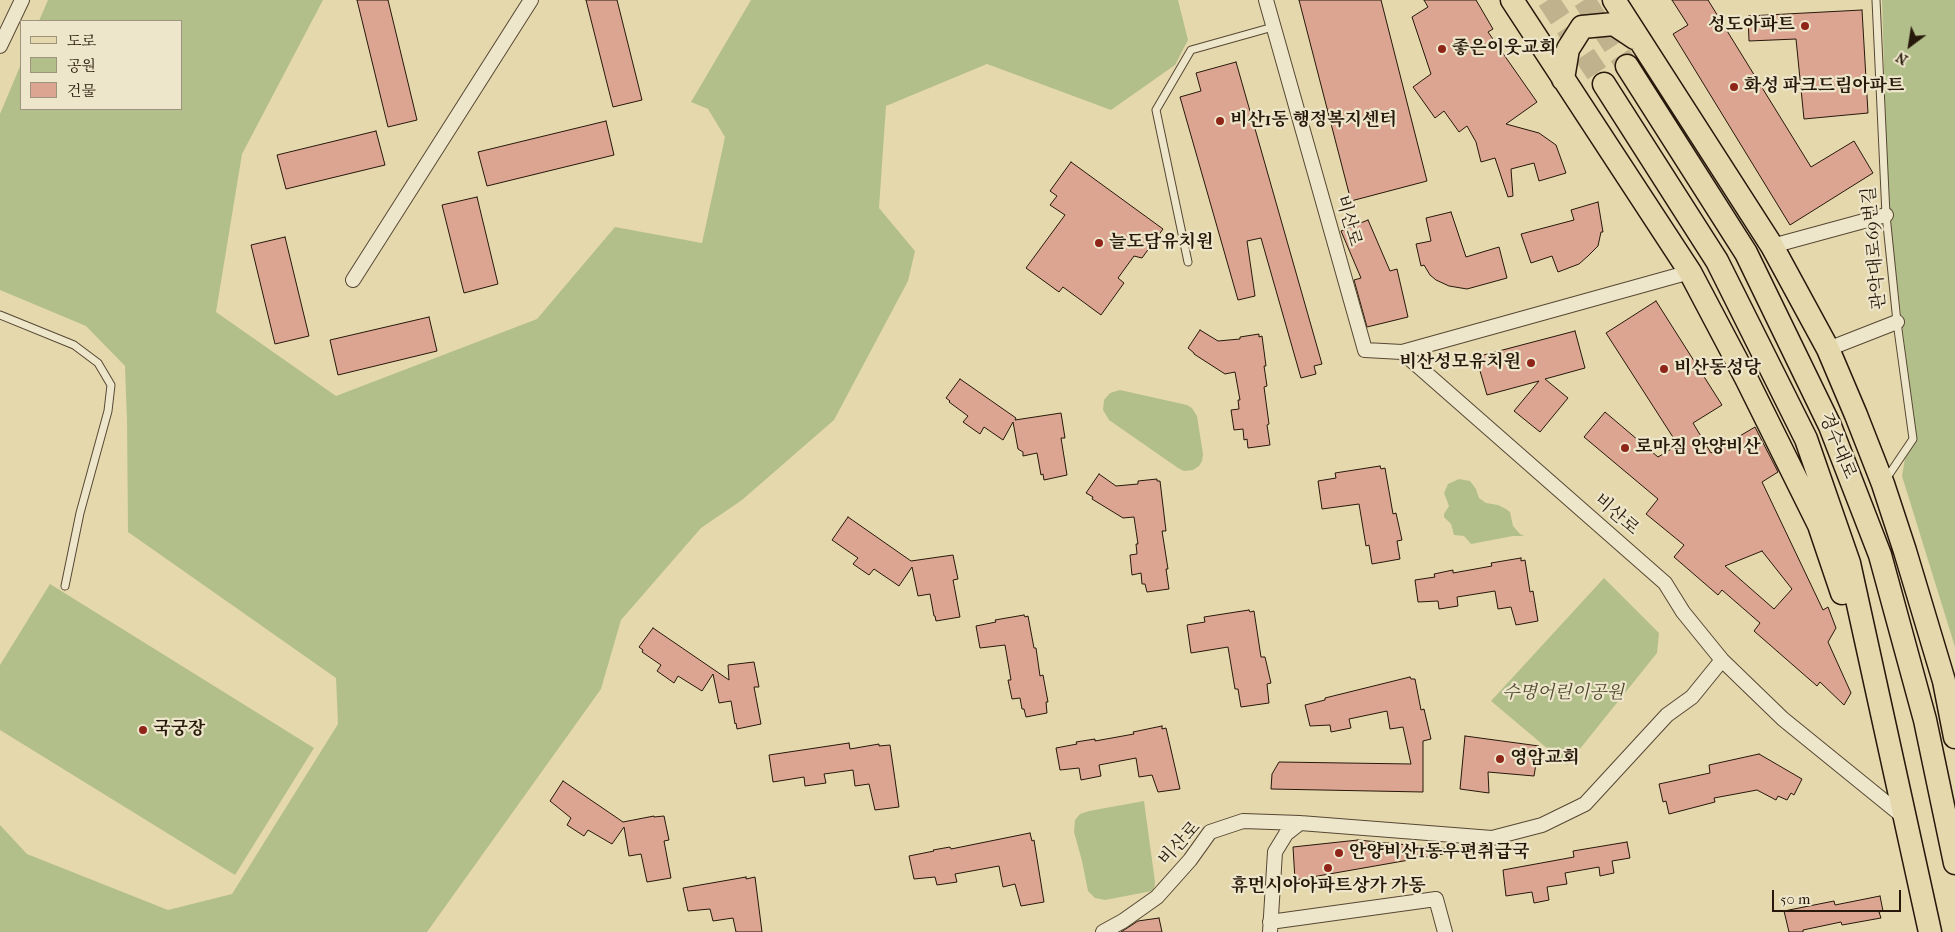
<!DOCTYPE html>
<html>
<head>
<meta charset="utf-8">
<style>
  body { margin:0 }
  #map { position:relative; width:1955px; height:932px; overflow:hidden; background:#e5d8ad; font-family:"IM FELL French Canon","Noto Serif KR",serif }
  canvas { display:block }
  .legend { position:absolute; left:20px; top:20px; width:162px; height:90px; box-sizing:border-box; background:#eee6ca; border:1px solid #9e947d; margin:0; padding:6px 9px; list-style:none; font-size:15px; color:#26180a }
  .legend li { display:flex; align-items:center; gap:10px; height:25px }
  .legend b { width:25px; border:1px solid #9e947d }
  .north { position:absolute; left:1885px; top:20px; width:50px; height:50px; -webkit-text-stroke:4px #eee6ca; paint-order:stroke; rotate:211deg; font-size:14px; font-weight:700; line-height:20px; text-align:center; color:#26180a }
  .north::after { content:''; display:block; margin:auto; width:18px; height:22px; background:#26180a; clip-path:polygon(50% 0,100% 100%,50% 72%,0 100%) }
  .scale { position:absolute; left:1772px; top:890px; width:129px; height:22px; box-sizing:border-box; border:2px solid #26180a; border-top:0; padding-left:6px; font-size:15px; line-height:18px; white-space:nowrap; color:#26180a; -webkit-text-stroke:4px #eee6ca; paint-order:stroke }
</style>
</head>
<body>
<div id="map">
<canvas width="1955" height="932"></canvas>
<ul class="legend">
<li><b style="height:6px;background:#e5d8ad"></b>도로</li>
<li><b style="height:14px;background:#b3bf8b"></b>공원</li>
<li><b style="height:14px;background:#dca591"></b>건물</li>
</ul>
<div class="north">N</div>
<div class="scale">50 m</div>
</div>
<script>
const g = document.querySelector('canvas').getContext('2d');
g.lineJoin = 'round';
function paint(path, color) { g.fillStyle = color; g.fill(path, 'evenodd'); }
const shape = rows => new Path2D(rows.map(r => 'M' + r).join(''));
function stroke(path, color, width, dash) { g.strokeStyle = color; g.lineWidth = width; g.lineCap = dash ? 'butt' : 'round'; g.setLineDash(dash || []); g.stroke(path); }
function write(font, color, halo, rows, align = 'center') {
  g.font = font + ' "IM FELL French Canon","Noto Serif KR",serif'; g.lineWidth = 4.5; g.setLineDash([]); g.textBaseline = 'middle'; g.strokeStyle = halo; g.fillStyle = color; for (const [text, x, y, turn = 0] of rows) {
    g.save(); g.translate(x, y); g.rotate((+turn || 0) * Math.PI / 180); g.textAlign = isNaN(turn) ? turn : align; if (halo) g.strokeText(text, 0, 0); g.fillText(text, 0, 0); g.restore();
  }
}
paint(shape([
  [48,0,323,0,242,154,216,312,336,396,537,319,615,227,702,243,725,137,708,109,691,102,751,0,1178,0,1188,40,1175,65,1111,110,987,64,886,106,879,208,915,251,908,281,834,420,742,500,701,528,621,620,601,689,427,932,0,932,0,825,27,854,168,910,232,894,338,724,336,678,128,532,127,421,125,366,86,326,0,290,0,114,21,64,21,109,181,109,181,21,39,21],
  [1882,0,1955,0,1955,647,1902,476,1909,435,1907,367,1888,204],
  [1120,390,1187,405,1192,408,1197,416,1203,454,1202,461,1199,466,1193,470,1184,471,1178,468,1109,420,1103,410,1104,400,1110,393],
  [1459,479,1470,481,1476,489,1479,498,1486,503,1498,505,1506,509,1510,512,1513,526,1520,534,1524,536,1513,536,1471,544,1464,536,1454,535,1451,524,1444,517,1444,514,1449,506,1444,493,1448,484],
  [1604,578,1659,633,1657,653,1567,765,1491,701],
  [50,584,314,748,235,875,0,730,0,665],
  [1144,801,1155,882,1154,890,1152,891,1105,900,1095,898,1088,891,1082,861,1074,832,1075,820,1080,814,1089,811]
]), '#b3bf8b');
const building = shape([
  [357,0,388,0,417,120,388,127,357,0],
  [586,0,617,0,642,100,613,107,586,0],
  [1299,0,1381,0,1427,181,1351,201,1299,0],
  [1424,0,1476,0,1493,29,1488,32,1537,102,1506,124,1539,133,1556,145,1566,173,1539,181,1534,163,1511,169,1513,196,1508,197,1495,158,1481,162,1476,142,1467,126,1459,132,1444,111,1435,118,1413,87,1431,74,1412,17,1428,7,1424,0],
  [1672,0,1708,0,1811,167,1854,141,1873,173,1790,225,1673,34,1688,25,1672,0],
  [1862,10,1868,113,1804,119,1796,39,1749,41,1748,16,1862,10],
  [1236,62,1322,364,1314,366,1316,374,1301,378,1261,238,1247,241,1255,296,1238,300,1180,97,1201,91,1196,73,1236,62],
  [606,121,614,155,487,186,478,152,606,121],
  [376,131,385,165,286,189,277,155,376,131],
  [1071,162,1163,229,1142,258,1134,256,1118,278,1124,283,1101,315,1063,287,1059,292,1026,268,1065,215,1050,205,1057,196,1050,191,1071,162],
  [477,197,498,284,464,293,442,205,477,197],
  [1598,202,1603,232,1601,232,1598,246,1588,256,1579,264,1558,272,1552,256,1531,263,1521,234,1574,220,1571,210,1598,202],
  [1451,212,1466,257,1499,247,1507,278,1467,289,1449,286,1436,280,1430,275,1424,265,1421,266,1416,244,1431,241,1426,218,1451,212],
  [1368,220,1390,271,1397,269,1408,317,1367,327,1354,280,1361,278,1341,231,1368,220],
  [285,237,309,336,275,344,251,245,285,237],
  [1656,301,1722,405,1693,423,1711,453,1755,427,1778,472,1762,482,1823,610,1828,607,1836,628,1828,642,1851,693,1844,705,1820,682,1817,686,1754,631,1760,623,1722,590,1718,595,1674,557,1684,545,1646,514,1658,499,1584,437,1605,412,1658,457,1678,445,1606,333,1656,301],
  [1762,551,1792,589,1774,609,1725,566,1762,551],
  [429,317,437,351,338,375,330,340,429,317],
  [1200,330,1218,341,1240,339,1240,337,1259,334,1259,337,1262,336,1266,366,1264,366,1267,386,1264,387,1269,424,1267,425,1270,445,1248,448,1247,439,1244,440,1243,429,1234,430,1231,410,1239,409,1238,400,1240,400,1235,372,1225,374,1194,354,1194,353,1188,348,1200,330],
  [1575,331,1585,368,1545,379,1568,398,1540,432,1514,411,1539,381,1487,395,1476,357,1575,331],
  [960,379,1016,418,1015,420,1061,413,1065,438,1061,438,1067,475,1044,480,1043,474,1041,475,1037,453,1023,456,1023,452,1018,449,1013,422,1003,440,984,427,980,434,963,422,968,416,949,402,950,401,946,398,960,379],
  [1380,466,1381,469,1385,468,1393,514,1396,513,1402,540,1397,541,1400,559,1372,564,1369,545,1366,546,1359,504,1322,509,1318,481,1336,478,1335,473,1380,466],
  [1099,474,1116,486,1138,484,1138,481,1157,479,1157,481,1160,481,1166,531,1162,531,1168,569,1166,569,1169,589,1147,592,1145,584,1142,584,1141,573,1132,575,1130,555,1137,554,1136,544,1138,544,1134,517,1123,518,1092,499,1093,497,1086,493,1099,474],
  [848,517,911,561,953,555,958,579,953,580,960,617,936,621,935,616,934,616,930,594,918,596,912,567,899,586,874,569,869,575,853,564,858,558,832,540,848,517],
  [1521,558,1521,561,1525,560,1530,592,1533,591,1538,621,1516,625,1511,607,1498,609,1495,591,1457,597,1458,606,1439,609,1438,601,1418,602,1415,580,1435,577,1434,574,1453,570,1453,573,1492,566,1491,563,1521,558],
  [1249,610,1250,612,1254,611,1261,657,1265,657,1271,683,1267,684,1269,703,1241,707,1238,689,1235,689,1228,647,1191,653,1187,625,1205,622,1204,617,1249,610],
  [1024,615,1025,617,1028,616,1034,648,1036,648,1040,676,1043,675,1048,702,1046,702,1047,713,1026,717,1024,709,1022,709,1020,698,1012,699,1008,680,1011,680,1005,645,980,648,976,626,996,622,995,620,1024,615],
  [653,628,729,680,728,665,754,662,759,687,754,687,761,724,737,729,736,723,735,724,731,701,719,703,713,674,702,691,678,676,674,683,657,671,661,665,642,652,643,650,639,647,653,628],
  [1410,677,1411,679,1415,679,1421,710,1424,709,1431,739,1423,741,1423,792,1271,789,1272,774,1279,762,1411,764,1403,727,1390,729,1387,711,1349,719,1351,728,1331,732,1330,725,1310,726,1305,705,1325,700,1325,698,1410,677],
  [1162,726,1162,729,1166,728,1180,789,1158,792,1152,775,1139,777,1136,758,1099,765,1101,776,1081,780,1079,768,1060,770,1056,748,1077,744,1076,742,1095,739,1095,741,1134,734,1133,732,1162,726],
  [1465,736,1539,746,1534,776,1488,772,1489,793,1460,789,1465,736],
  [849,743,850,749,879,744,879,746,890,745,899,807,875,810,869,784,855,786,853,770,824,774,826,783,805,786,804,777,773,782,769,755,849,743],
  [1759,754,1802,779,1794,795,1791,793,1787,800,1778,796,1776,800,1757,790,1714,798,1715,802,1669,814,1666,801,1663,802,1659,784,1710,773,1709,765,1759,754],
  [563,781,623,822,654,816,654,817,664,816,669,840,664,841,671,878,647,882,641,854,629,856,624,827,612,844,588,830,584,836,567,825,571,818,550,801,563,781],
  [1030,833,1032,841,1034,840,1044,902,1021,906,1015,884,1003,887,999,866,955,874,957,882,937,885,935,877,914,879,909,856,934,851,933,850,950,847,951,849,1030,833],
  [1358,840,1449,849,1449,853,1295,880,1293,847,1358,840],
  [1627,842,1630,858,1612,861,1614,873,1600,876,1599,867,1565,873,1567,884,1547,887,1549,900,1534,903,1532,892,1506,896,1503,870,1574,857,1573,851,1627,842],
  [746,877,746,879,755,877,762,932,736,932,733,918,713,921,710,909,688,911,683,888,746,877],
  [1880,896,1883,911,1879,912,1881,918,1842,925,1841,922,1803,930,1803,932,1789,932,1784,911,1834,901,1835,905,1880,896],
  [1159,918,1162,932,1121,932,1138,921,1159,918]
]);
paint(building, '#dca591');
stroke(building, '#26180a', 1);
stroke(shape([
  [1548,0,1604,84],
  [1584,0,1627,66]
]), '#bfb28c', 22, [22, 11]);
const lane = shape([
  [1876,0,1886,215,1897,322,1913,439,1886,479],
  [1188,262,1156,110,1191,50,1273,27],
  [0,315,74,345,98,363,111,385,108,411,80,513,65,586]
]);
const street = shape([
  [1266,0,1365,350,1402,352,1665,583,1683,612,1722,660,1783,719,1905,818],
  [0,46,22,0],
  [1772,246,1886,215],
  [353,280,531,0],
  [1828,349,1897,322],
  [1402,352,1690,272],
  [1270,922,1436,899,1445,932],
  [1103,932,1123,921,1157,897,1190,860,1210,832,1243,821,1300,823,1492,838,1542,825,1585,804,1667,715,1692,697,1722,660],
  [1270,932,1275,852,1286,834,1300,823]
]);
const primary = shape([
  [1512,0,1690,272,1746,378,1819,525,1842,593],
  [1614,0,1772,246,1828,349,1856,415,1883,484,1905,551,1944,681,1955,737],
  [1627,66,1746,253,1830,426,1880,555,1925,720,1955,863],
  [1563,79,1568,49,1582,27,1614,24,1635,38],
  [1604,84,1717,261,1806,439,1849,563,1930,932]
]);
stroke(lane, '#564833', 9);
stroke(street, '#564833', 16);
stroke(primary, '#26180a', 25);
stroke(lane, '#eee6ca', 7);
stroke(street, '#eee6ca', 14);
stroke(primary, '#e5d8ad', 22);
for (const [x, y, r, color] of [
  [1805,26,5,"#8f2418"],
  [1442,49,5,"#8f2418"],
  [1734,87,5,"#8f2418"],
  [1220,121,5,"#8f2418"],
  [1099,243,5,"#8f2418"],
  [1531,363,5,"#8f2418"],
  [1664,369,5,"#8f2418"],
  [1625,448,5,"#8f2418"],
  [143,730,5,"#8f2418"],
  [1500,759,5,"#8f2418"],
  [1339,853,5,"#8f2418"],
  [1328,868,5,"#8f2418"]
]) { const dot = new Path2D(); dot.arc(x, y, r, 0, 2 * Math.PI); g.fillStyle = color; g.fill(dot); stroke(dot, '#eee6ca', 2); }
write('bold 18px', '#26180a', '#eee6ca', [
  ["성도아파트",1795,26,"right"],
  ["좋은이웃교회",1452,49],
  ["화성 파크드림아파트",1744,87],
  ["비산1동 행정복지센터",1230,121],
  ["늘도담유치원",1109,243],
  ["비산성모유치원",1521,363,"right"],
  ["비산동성당",1674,369],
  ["로마짐 안양비산",1635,448],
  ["국궁장",153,730],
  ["영암교회",1510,759],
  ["안양비산1동우편취급국",1349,853],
  ["휴먼시아아파트상가 가동",1328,887,"center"]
], 'left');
write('18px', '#26180a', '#eee6ca', [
  ["비산로",1348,221,74],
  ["관악대로69번길",1875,248,-95],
  ["경수대로",1837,446,68],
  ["비산로",1616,515,41],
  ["비산로",1180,844,-48]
]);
write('italic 18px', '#504a31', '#eee6ca', [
  ["수명어린이공원",1563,694]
]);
</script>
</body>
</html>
